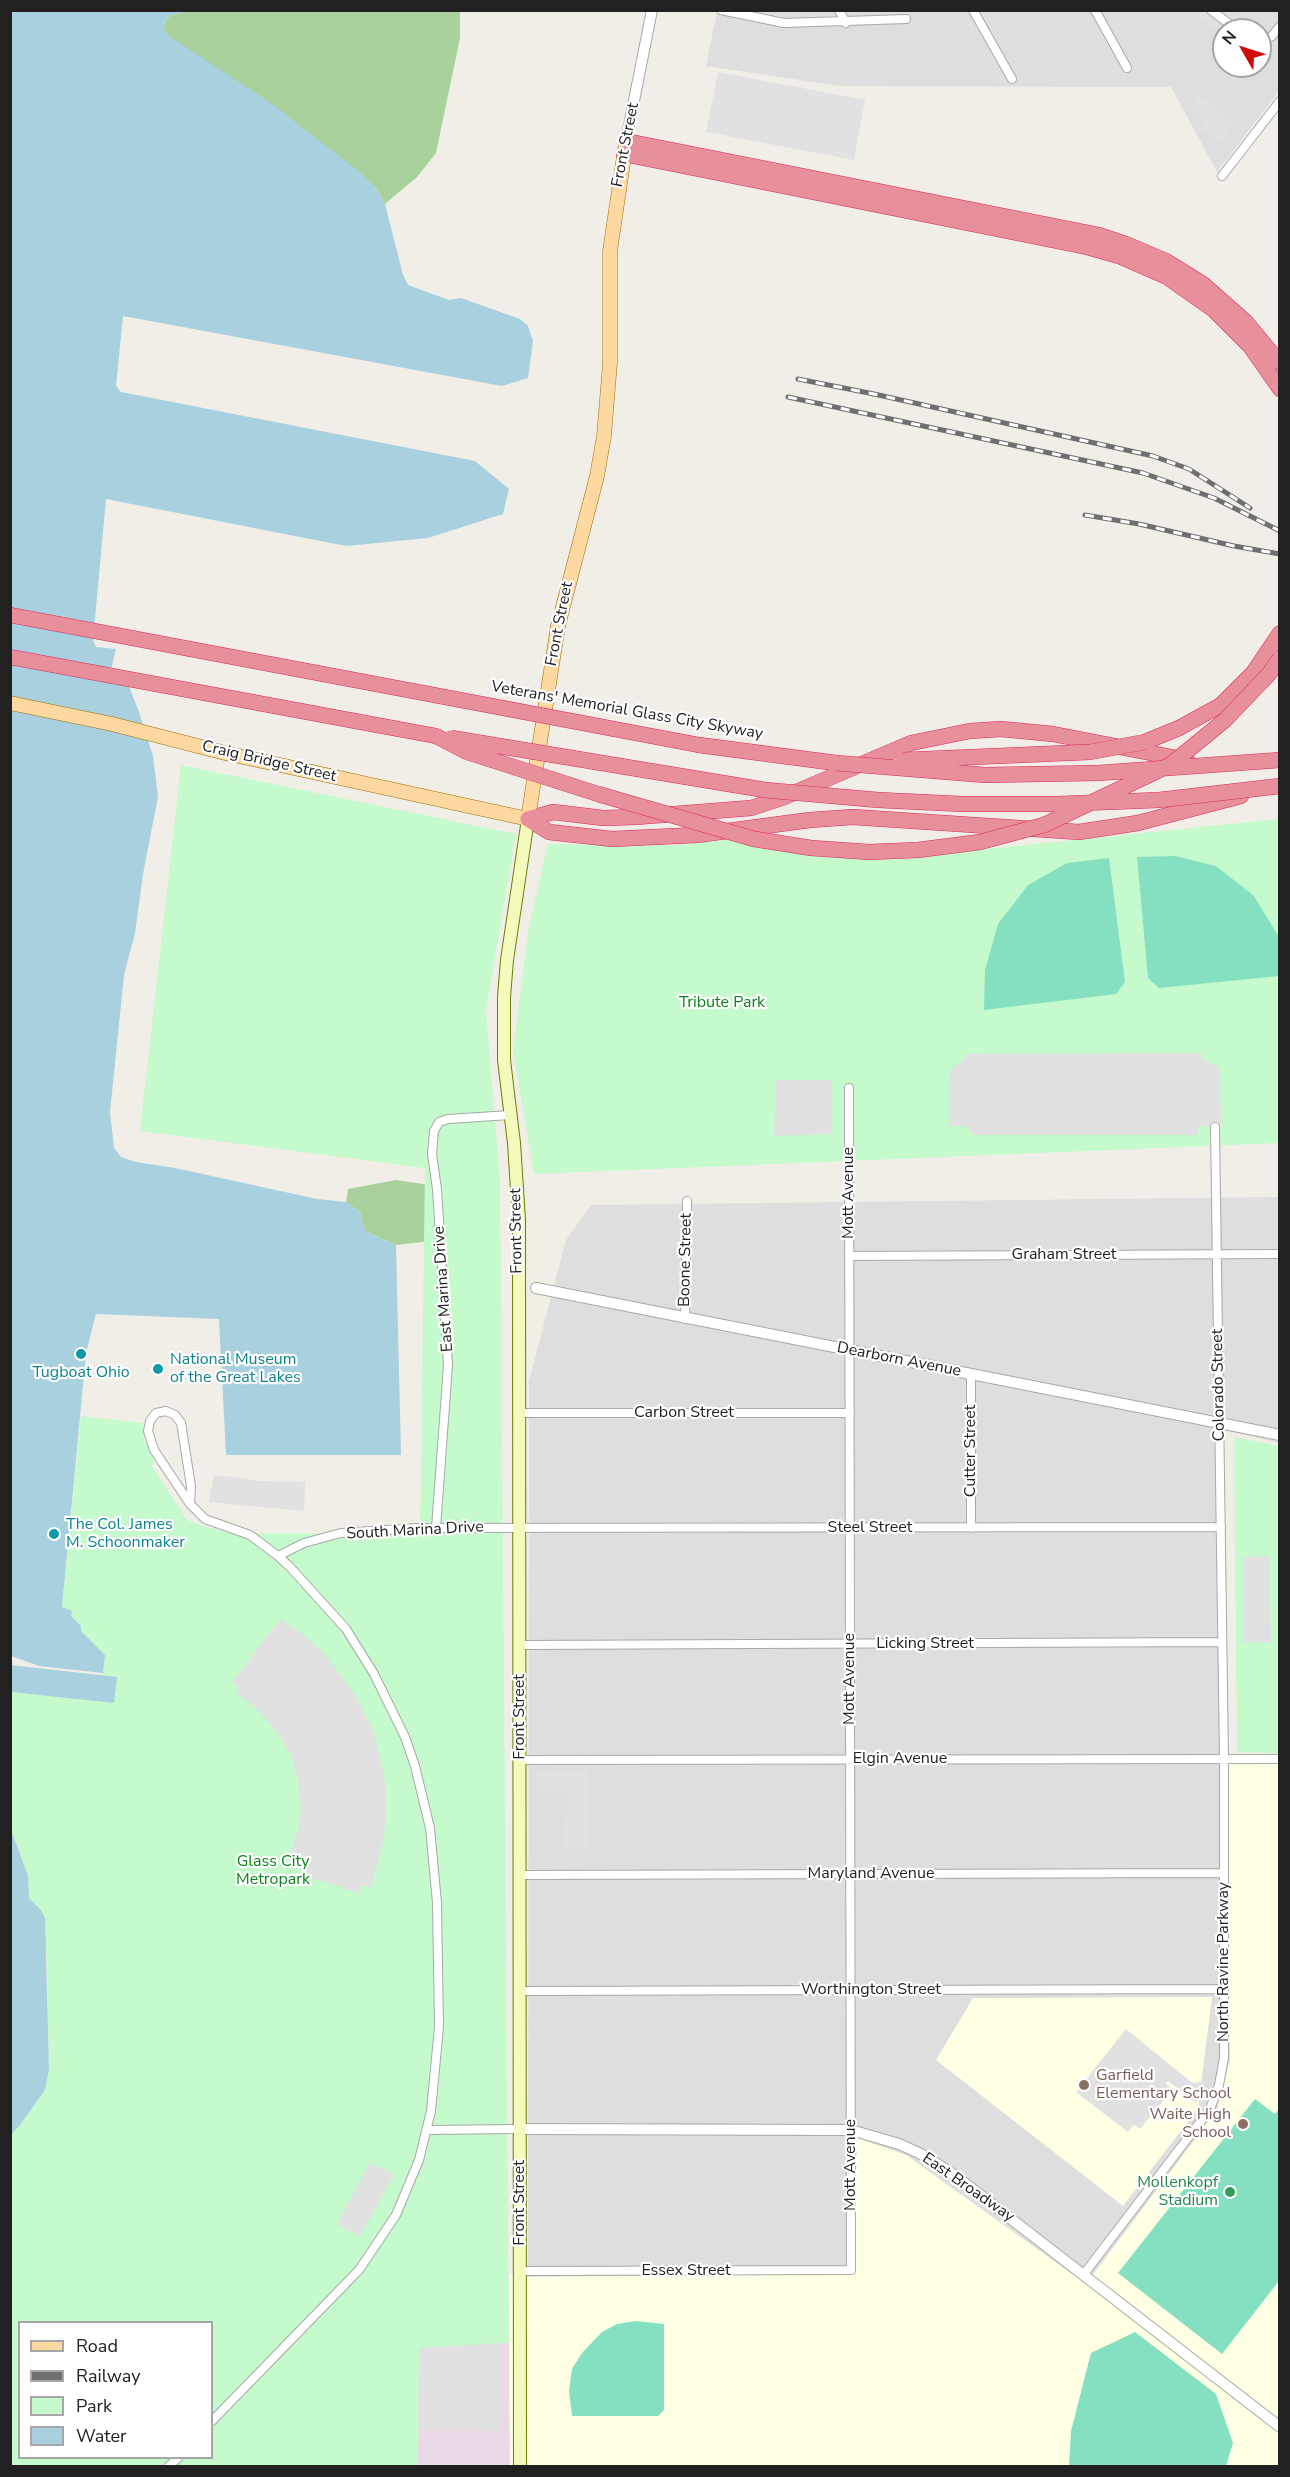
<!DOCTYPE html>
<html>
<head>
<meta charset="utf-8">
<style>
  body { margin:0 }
  #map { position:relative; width:1290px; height:2477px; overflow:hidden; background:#f1eee7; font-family:"Nunito Sans",sans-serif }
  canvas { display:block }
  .frame { position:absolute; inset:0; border:12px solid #212121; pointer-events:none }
  .legend { position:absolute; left:18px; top:2321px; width:195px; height:138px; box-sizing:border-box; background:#fff; border:2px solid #a6a6a6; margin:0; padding:8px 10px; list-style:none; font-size:18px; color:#212121 }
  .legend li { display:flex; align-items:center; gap:12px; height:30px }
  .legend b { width:30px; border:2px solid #a6a6a6 }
  .north { position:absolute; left:1212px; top:18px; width:60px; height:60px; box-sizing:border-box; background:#fff; border:2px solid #a6a6a6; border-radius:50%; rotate:309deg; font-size:16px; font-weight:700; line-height:24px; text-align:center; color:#212121 }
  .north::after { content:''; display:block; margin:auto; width:21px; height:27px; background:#d20900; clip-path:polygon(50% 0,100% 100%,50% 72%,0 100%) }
</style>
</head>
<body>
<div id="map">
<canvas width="1290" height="2477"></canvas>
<div class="frame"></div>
<ul class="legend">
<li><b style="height:8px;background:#fdd9a1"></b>Road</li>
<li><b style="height:8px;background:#6f6f6f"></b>Railway</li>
<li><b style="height:16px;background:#c5facc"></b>Park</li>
<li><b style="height:16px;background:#a8d0df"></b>Water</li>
</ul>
<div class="north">N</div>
</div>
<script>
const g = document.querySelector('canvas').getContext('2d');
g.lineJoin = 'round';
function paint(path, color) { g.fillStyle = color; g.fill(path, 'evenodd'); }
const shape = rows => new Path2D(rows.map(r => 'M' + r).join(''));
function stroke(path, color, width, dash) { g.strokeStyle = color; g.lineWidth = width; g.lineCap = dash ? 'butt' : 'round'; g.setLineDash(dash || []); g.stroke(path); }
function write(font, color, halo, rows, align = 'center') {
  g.font = font + ' "Nunito Sans",sans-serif'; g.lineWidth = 4.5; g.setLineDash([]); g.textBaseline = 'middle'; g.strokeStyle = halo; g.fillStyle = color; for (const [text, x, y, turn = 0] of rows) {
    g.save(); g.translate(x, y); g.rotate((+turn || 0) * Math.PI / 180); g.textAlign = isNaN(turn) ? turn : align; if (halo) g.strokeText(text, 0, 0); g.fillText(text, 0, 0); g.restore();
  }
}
paint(shape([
  [717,11,1279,11,1279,91,1217,172,1171,87,840,86,706,66],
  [1224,30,1260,30,1260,66,1224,66],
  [1279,1197,1279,1443,1224,1430,1230,2060,1217,2110,1086,2285,906,2155,857,2139,856,2274,528,2277,529,1381,566,1240,591,1205]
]), '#dfdede');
paint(shape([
  [509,2343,510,2466,418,2466,419,2348]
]), '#ead9e6');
paint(shape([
  [1224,1758,1279,1759,1279,2466,510,2466,509,2274,528,2277,855,2274,857,2138,906,2155,1086,2284,1217,2110,1230,2060],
  [1212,1997,1198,2109,1123,2206,936,2060,973,1998]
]), '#feffe3');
paint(shape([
  [187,11,460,11,460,38,436,153,417,177,385,204,375,187,169,36,164,29,166,20,171,15],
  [396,1180,430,1185,431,1241,396,1245,365,1231,360,1212,346,1202,348,1189]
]), '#a9d19c');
paint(shape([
  [181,765,516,834,486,1010,500,1181,509,2343,419,2348,418,2466,11,2466,11,2135,20,2125,45,2090,49,2070,47,1959,40,1909,29,1898,28,1875,11,1827,11,1692,113,1703,117,1677,102,1675,105,1655,81,1631,81,1626,62,1608,81,1416,143,1423,144,1440,154,1456,152,1466,187,1520,203,1526,228,1533,420,1534,425,1168,140,1131],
  [20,2322,212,2322,212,2458,20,2458],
  [1279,819,1279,1143,534,1174,513,1050,529,926,548,844,677,845,735,839,878,860],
  [1234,1437,1279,1446,1279,1753,1237,1752]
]), '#c5facc');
paint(shape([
  [1175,856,1216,866,1254,896,1279,937,1279,976,1159,988,1148,978,1137,857],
  [1109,858,1125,982,1116,994,984,1010,985,970,998,924,1028,885,1067,863],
  [1255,2099,1275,2114,1279,2109,1279,2281,1222,2354,1118,2273],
  [636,2321,664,2324,664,2410,658,2416,572,2416,569,2391,572,2369,582,2353,602,2332,617,2324],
  [1135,2332,1216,2394,1233,2443,1226,2466,1069,2466,1071,2431,1091,2353]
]), '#85e0c1');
paint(shape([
  [1194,11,1205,11,1230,30,1224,30,1224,36,1193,12],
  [1219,11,1232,11,1248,23,1243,29],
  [718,72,865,100,854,160,706,132],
  [1198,95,1235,123,1219,143,1201,129,1205,122,1189,106],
  [1201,1053,1202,1059,1216,1065,1220,1071,1221,1127,1198,1126,1198,1135,973,1135,969,1127,949,1126,949,1074,953,1067,964,1060,966,1054],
  [776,1080,832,1080,832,1134,774,1136],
  [214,1475,261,1481,305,1482,304,1511,209,1502],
  [1269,1556,1271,1642,1244,1643,1243,1557],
  [280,1619,304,1635,327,1657,356,1696,375,1735,386,1787,386,1813,384,1839,371,1888,362,1885,360,1893,302,1875,305,1866,289,1860,299,1826,301,1808,297,1774,290,1753,274,1728,252,1704,236,1693,239,1688,232,1683],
  [588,1770,588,1848,563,1849,563,1820,567,1820,567,1792,536,1791,536,1771],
  [1126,2029,1190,2081,1195,2083,1207,2080,1196,2103,1168,2081,1166,2084,1173,2089,1140,2129,1134,2125,1128,2132,1076,2092],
  [370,2163,394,2174,360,2237,337,2224],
  [502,2343,499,2431,418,2430,419,2348]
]), '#e1e1e1');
paint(shape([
  [11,11,187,11,171,15,166,20,164,29,169,36,268,101,361,173,375,187,385,204,403,275,408,285,449,300,461,298,520,319,528,326,533,341,528,378,502,386,123,316,116,386,121,392,475,461,509,489,503,514,428,538,346,546,106,499,93,640,96,647,116,649,111,670,126,679,138,709,153,756,158,797,143,874,135,933,124,975,110,1112,114,1148,121,1157,136,1162,175,1168,317,1199,346,1202,360,1212,365,1231,396,1245,401,1455,226,1455,219,1319,96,1314,86,1353,62,1607,72,1611,71,1616,81,1626,81,1631,105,1655,103,1673,39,1666,11,1656],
  [11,1665,117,1677,114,1703,11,1692],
  [10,1827,28,1875,29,1898,40,1909,45,1918,49,2070,45,2090,20,2125,11,2135]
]), '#a8d0df');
const minor = shape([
  [721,10,784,23,906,19],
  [839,10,846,23],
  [973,10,1012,79],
  [1095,10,1127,68],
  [1211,10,1237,30],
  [1260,40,1271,37,1280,26],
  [1222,176,1280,101],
  [849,1256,1280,1254],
  [685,1319,687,1201],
  [519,1413,850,1413],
  [190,1504,191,1486,181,1423,175,1415,166,1411,156,1413,150,1421,148,1431,154,1450,190,1504,205,1519,250,1535,278,1556,304,1543,341,1533,417,1528,1221,1527],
  [436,1528,448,1365,437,1189,432,1154,434,1131,439,1122,448,1119,510,1115],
  [971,1528,971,1375],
  [520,1645,1222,1642],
  [521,1760,1280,1759],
  [519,1875,1223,1873],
  [519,1991,1223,1989],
  [427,2130,519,2129],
  [520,2271,851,2270,849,1088],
  [1084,2274,1210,2109,1219,2085,1224,2058,1224,1758,1215,1127],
  [212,2421,359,2270,396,2215,419,2160,431,2111,439,2027,437,1903,430,1828,415,1766,405,1737,374,1674,346,1629,290,1567,278,1556],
  [169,2466,178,2458]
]);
const tertiary = shape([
  [626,141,652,10],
  [536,1288,1280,1435],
  [519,2129,851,2130,899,2144,921,2154,953,2174,1280,2427]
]);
const secondary = shape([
  [520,2466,519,1220,514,1143,504,1060,504,997,507,960,528,819]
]);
const primary = shape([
  [10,703,112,724,225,753,528,819,558,626,597,476,604,436,610,363,610,251,626,143]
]);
const motorway = shape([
  [626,141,1099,235,1126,244,1166,261,1203,284,1246,322,1280,363],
  [624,154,1087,247,1119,256,1167,277,1214,310,1250,346,1280,389],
  [10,657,436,736],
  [1145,742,1179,728,1221,705,1253,673,1280,633],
  [699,745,836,763],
  [528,819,553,812,603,818,636,817,751,808,782,798,911,743,970,731,1001,729,1053,734,1187,760],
  [528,819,549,832,612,839,697,835,810,820,853,817,1079,832,1138,823,1241,796]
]);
stroke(minor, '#a8a8a8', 10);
stroke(tertiary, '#a8a8a8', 12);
stroke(secondary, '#697c04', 14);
stroke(primary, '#9e7000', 15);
stroke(motorway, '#dd265d', 16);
stroke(minor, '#fff', 8);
stroke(tertiary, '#fff', 10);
stroke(secondary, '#f4fabc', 12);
stroke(primary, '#fdd9a1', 14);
stroke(motorway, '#e88f9c', 15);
const rail = shape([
  [798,379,874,394,1153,456,1189,469,1250,508],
  [788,397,1143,473,1214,498,1280,531],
  [1085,515,1139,524,1234,546,1280,554]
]);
stroke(rail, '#6f6f6f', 5);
stroke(rail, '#fff', 3, [9]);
const motorwayBridge = shape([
  [10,615,699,745],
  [436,736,467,752,598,794,754,839,811,848,869,852,918,850,980,842,1044,825,1170,765,1225,720,1269,674,1280,658],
  [451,738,765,790,878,800,962,804,1057,804,1159,800,1280,786],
  [903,760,1090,752,1145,742],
  [836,763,985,775,1098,773,1280,760]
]);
stroke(motorwayBridge, '#dd265d', 16, []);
stroke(motorwayBridge, '#e88f9c', 15);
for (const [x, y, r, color] of [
  [81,1354,6,"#0f9aa8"],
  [158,1369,6,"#0f9aa8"],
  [54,1534,6,"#0f9aa8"],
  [1084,2085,6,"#8d6e63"],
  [1243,2124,6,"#8d6e63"],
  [1230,2192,6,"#2e9e5b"]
]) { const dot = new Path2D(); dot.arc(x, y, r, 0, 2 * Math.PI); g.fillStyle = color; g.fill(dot); stroke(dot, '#fff', 2); }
write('16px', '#212121', '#fff', [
  ["Front Street",626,145,-79],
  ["Front Street",560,624,-79],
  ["Veterans' Memorial Glass City Skyway",627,711,10],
  ["Craig Bridge Street",269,762,13],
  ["Mott Avenue",849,1193,-90],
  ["Front Street",517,1231,-91],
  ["Graham Street",1064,1255],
  ["Boone Street",686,1260,-89],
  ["East Marina Drive",444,1289,-94],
  ["Dearborn Avenue",899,1360,11],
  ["Colorado Street",1219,1385,-91],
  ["Carbon Street",684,1413],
  ["Cutter Street",971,1451,-90],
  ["Steel Street",870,1528],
  ["South Marina Drive",415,1531,-3],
  ["Licking Street",925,1644],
  ["Mott Avenue",850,1679,-90],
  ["Front Street",520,1717,-90],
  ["Elgin Avenue",900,1759],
  ["Maryland Avenue",871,1874],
  ["North Ravine Parkway",1224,1962,-90],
  ["Worthington Street",871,1990],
  ["Mott Avenue",851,2165,-90],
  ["East Broadway",968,2188,35],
  ["Front Street",520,2203,-90],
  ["Essex Street",686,2271]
]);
write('16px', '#0b831a', '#fff', [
  ["Tribute Park",722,1003],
  ["Glass City",273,1862],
  ["Metropark",273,1880]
]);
write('16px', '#0d838f', '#fff', [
  ["National Museum",170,1360],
  ["of the Great Lakes",170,1378],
  ["Tugboat Ohio",81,1373,"center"],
  ["The Col. James",66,1525],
  ["M. Schoonmaker",66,1543]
], 'left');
write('16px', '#785e54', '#fff', [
  ["Garfield",1096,2076],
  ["Elementary School",1096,2094],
  ["Waite High",1231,2115,"right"],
  ["School",1231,2133,"right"]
], 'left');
write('16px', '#27864d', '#fff', [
  ["Mollenkopf",1218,2183],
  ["Stadium",1218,2201]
], 'right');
</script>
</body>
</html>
